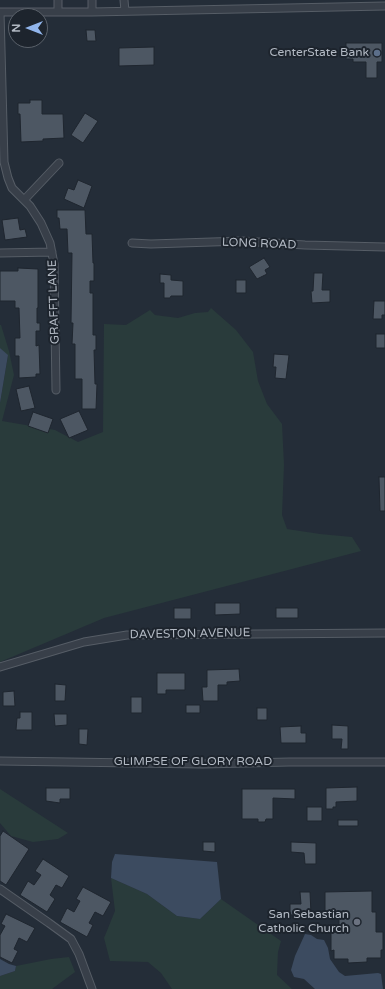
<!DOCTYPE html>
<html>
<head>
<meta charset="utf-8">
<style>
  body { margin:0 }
  #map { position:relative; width:385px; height:989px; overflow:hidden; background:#242d38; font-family:"Varela Round",sans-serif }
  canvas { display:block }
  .north { position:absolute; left:8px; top:8px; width:40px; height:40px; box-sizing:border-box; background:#1d242d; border:1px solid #596069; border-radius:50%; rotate:270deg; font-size:11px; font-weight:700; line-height:16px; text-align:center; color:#b3bac4 }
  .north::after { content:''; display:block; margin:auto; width:14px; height:18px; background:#91b5ec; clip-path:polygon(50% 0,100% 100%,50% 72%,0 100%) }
</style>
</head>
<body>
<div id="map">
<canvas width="385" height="989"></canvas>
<div class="north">N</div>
</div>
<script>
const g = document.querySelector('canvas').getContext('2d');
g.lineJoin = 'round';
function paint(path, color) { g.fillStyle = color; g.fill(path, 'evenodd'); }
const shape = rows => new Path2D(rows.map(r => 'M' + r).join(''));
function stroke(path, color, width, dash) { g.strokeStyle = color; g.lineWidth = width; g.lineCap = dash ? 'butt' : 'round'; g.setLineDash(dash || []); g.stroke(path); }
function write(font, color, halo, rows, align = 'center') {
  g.font = font + ' "Varela Round",sans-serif'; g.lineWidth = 4; g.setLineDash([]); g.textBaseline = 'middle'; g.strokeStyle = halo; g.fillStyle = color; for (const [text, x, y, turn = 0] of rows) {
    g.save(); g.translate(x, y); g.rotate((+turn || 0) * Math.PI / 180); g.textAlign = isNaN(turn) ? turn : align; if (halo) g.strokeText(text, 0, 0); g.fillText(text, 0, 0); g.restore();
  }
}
paint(shape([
  [211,308,236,330,253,352,258,381,267,404,282,424,284,465,282,515,287,529,320,534,352,537,361,551,104,618,0,662,0,403,8,356,0,348,0,325,1,325,9,351,14,375,2,421,55,430,78,442,103,432,104,324,126,325,150,310,155,315,178,318,195,313,208,312],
  [0,789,68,833,58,839,33,842,11,836,0,823],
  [111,878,147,894,177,916,200,919,221,899,281,941,278,952,277,975,292,989,172,989,161,973,148,962,110,961,104,938,115,911],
  [69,957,75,972,52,989,0,989,0,976,15,971,16,966,51,959]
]), '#293b3b');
paint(shape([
  [0,348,8,355,0,403],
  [115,854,217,862,221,899,200,919,177,916,147,894,111,878,112,862],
  [305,934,311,935,317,939,324,940,328,948,330,959,339,972,345,976,378,973,381,974,383,989,315,989,304,979,294,977,291,970,295,956],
  [0,959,9,964,16,966,15,971,0,976]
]), '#3c4b60');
const building = shape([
  [86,30,95,30,96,41,87,41,86,30],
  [346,43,382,43,382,62,377,62,377,78,366,78,366,62,353,62,353,59,346,59,346,43],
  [154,47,154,65,119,66,119,48,154,47],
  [30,100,42,100,42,114,63,114,64,138,43,139,43,141,21,142,20,114,18,114,18,103,30,103,30,100],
  [85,113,98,121,83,143,71,135,85,113],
  [78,180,92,186,84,208,64,199,68,188,74,190,78,180],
  [57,210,85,210,86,234,92,234,93,263,94,263,94,281,90,281,90,293,93,293,93,335,96,335,96,350,94,350,95,384,97,384,96,409,82,409,82,379,75,379,75,344,72,344,73,323,71,323,72,253,68,253,67,229,60,229,59,218,57,218,57,210],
  [18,218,20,230,25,229,27,237,5,240,2,220,18,218],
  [264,258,270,267,265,270,267,274,257,279,249,267,264,258],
  [18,268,38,269,38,308,37,308,37,323,40,323,40,331,36,331,36,346,39,345,40,374,36,374,36,377,19,378,19,356,15,356,15,338,20,338,19,308,15,308,15,301,0,301,0,271,18,271,18,268],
  [314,273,323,273,322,290,330,290,330,302,312,303,311,291,313,291,314,273],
  [160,274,171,275,171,280,183,281,183,296,171,296,170,298,164,298,164,283,160,283,160,274],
  [236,280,246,280,246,293,236,293,236,280],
  [374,301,385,301,385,315,382,315,382,319,373,319,374,301],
  [376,334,385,334,385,348,376,348,376,334],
  [274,354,289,355,286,379,275,378,276,367,273,367,274,354],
  [29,386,35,408,21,411,16,389,29,386],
  [79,411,88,430,69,438,60,419,79,411],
  [33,412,53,419,48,433,28,426,33,412],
  [379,477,385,477,385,511,380,511,379,477],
  [215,603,240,603,240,614,215,615,215,603],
  [174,608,191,608,191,619,174,619,174,608],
  [276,608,298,608,298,618,276,618,276,608],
  [239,669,240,681,227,682,227,685,218,685,218,701,203,701,202,687,207,687,207,670,239,669],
  [157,673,185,673,185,690,166,690,166,694,157,694,157,673],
  [55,684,66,685,65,701,55,701,55,684],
  [14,691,15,706,3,706,3,692,14,691],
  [131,697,142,697,142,713,131,713,131,697],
  [186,705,200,705,200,713,186,713,186,705],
  [257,708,267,708,267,720,257,720,257,708],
  [20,712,32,712,32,730,16,730,17,718,20,718,20,712],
  [54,714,67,714,67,725,55,726,54,714],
  [332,725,348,726,348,749,341,749,342,739,332,739,332,725],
  [301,726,301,733,306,733,306,743,281,743,280,727,301,726],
  [79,729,88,729,87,745,79,744,79,729],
  [357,787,357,801,336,802,336,807,333,807,333,809,326,809,326,788,357,787],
  [46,788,70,788,70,799,60,799,60,803,46,801,46,788],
  [242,789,295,789,295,799,273,798,273,819,266,819,265,822,258,822,258,819,242,819,242,789],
  [307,807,322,807,322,821,307,821,307,807],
  [338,820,358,820,358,826,338,826,338,820],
  [3,831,29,849,6,885,0,881,0,836,3,831],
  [203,842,215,842,215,852,203,851,203,842],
  [291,842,316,843,316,864,305,864,304,853,291,852,291,842],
  [43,859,69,876,62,888,56,885,50,895,55,899,47,912,20,895,28,881,34,885,41,875,35,871,43,859],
  [83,887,111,902,103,916,95,912,89,923,93,925,87,937,60,922,67,908,74,912,80,901,76,899,83,887],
  [372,891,372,912,376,912,376,932,383,932,383,950,381,950,381,958,367,958,367,962,348,963,348,959,334,959,334,950,331,951,331,932,339,932,339,913,325,913,325,892,372,891],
  [300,892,310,892,311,914,290,915,290,904,301,904,300,892],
  [6,914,35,928,27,942,19,938,14,949,18,951,12,963,0,957,0,935,5,926,1,924,6,914]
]);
paint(building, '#4d5763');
stroke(building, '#1f262f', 1);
const minor = shape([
  [58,0,58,11],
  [124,0,125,11],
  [0,12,4,162,8,178,12,188,30,206,41,223,50,243,54,264,56,390],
  [0,12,92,12,385,6],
  [92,12,92,0],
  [24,200,59,163],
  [132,243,151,244,242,241,305,245,385,247],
  [0,253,52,252],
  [0,667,84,642,127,635,385,633],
  [0,761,203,764,289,762,385,762],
  [0,889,49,923,71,939,79,954,92,989]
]);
stroke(minor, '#565d66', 9);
stroke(minor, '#383f49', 7);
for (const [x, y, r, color] of [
  [377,53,4,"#5c6f8a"],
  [357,922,4,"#6b7280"]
]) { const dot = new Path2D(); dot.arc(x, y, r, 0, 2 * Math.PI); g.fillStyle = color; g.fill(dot); stroke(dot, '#1d242d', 1.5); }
write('12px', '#b3bac4', '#1d242d', [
  ["CenterState Bank",369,53],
  ["San Sebastian",349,915],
  ["Catholic Church",349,929]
], 'right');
write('12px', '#b3bac4', '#1d242d', [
  ["LONG ROAD",259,244,2],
  ["GRAFFT LANE",54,302,-92],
  ["DAVESTON AVENUE",190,634,-1],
  ["GLIMPSE OF GLORY ROAD",193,762]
]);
</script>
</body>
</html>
